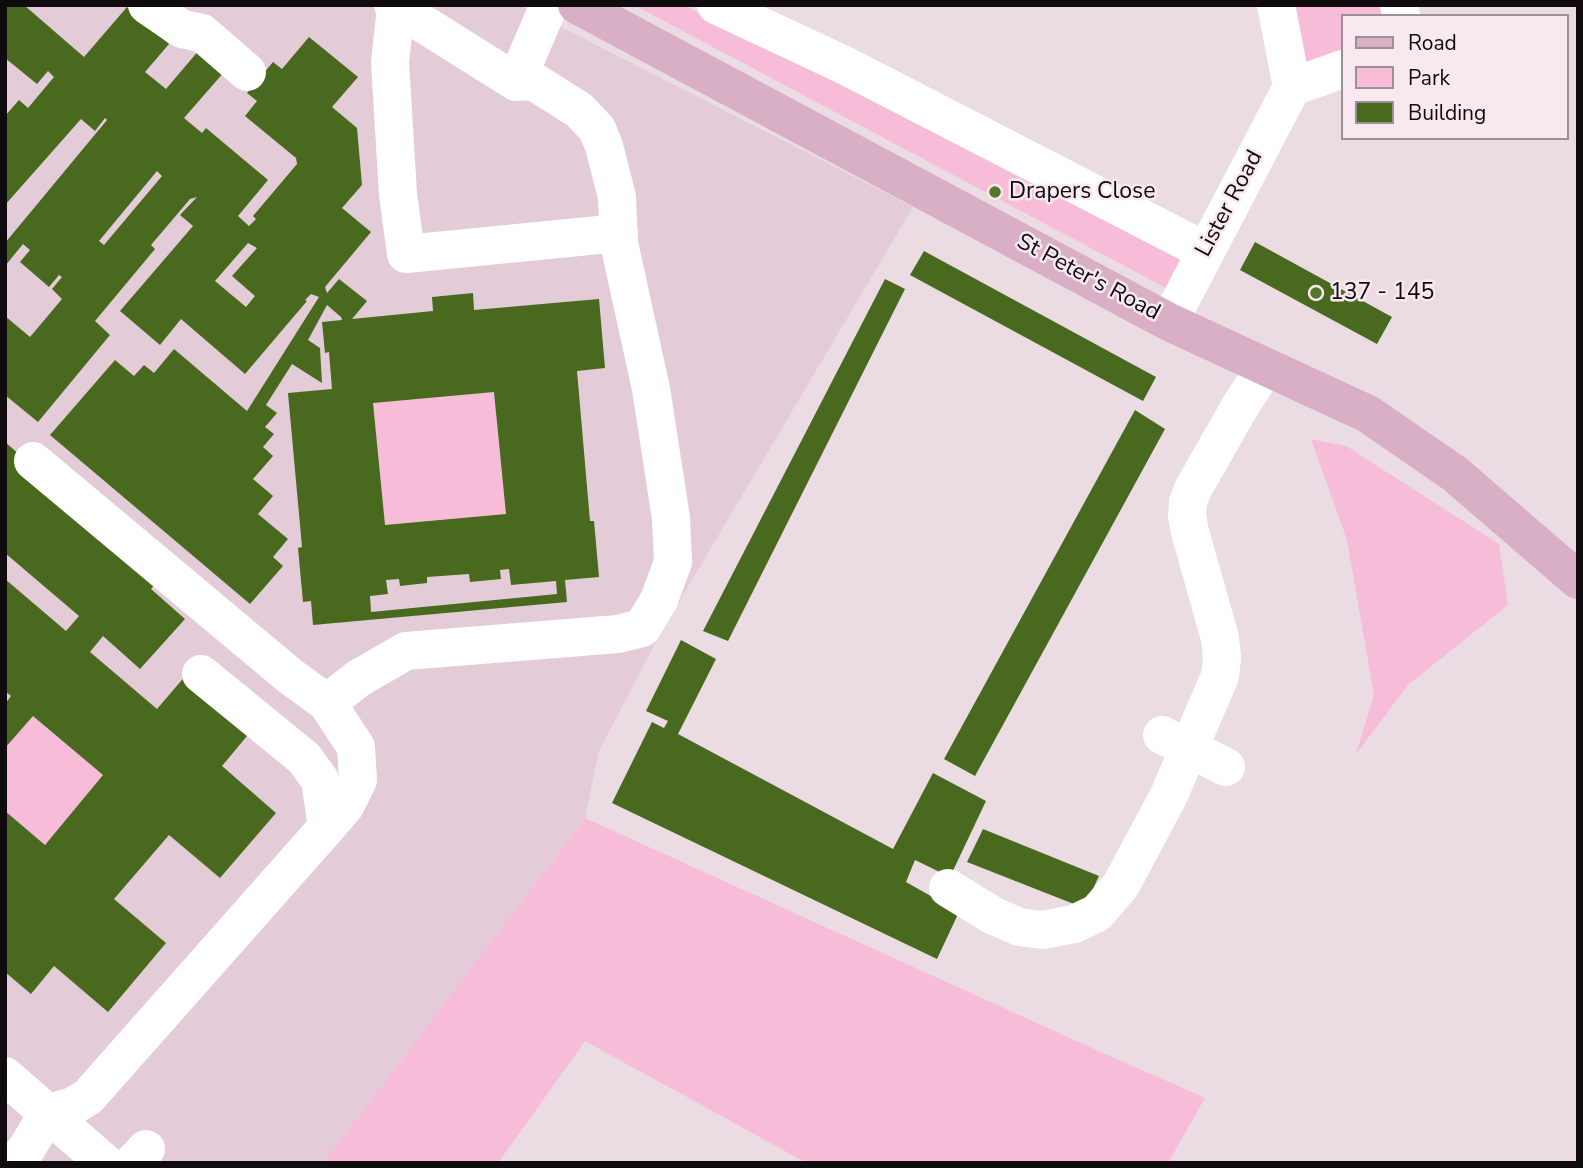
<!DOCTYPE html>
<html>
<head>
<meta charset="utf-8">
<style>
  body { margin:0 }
  #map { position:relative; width:1583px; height:1168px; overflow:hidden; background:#ebdbe2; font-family:"Nunito Sans",sans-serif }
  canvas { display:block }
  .frame { position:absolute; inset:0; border:7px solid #100b0e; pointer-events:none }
  .legend { position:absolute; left:1341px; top:14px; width:228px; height:126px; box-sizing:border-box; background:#f8e9f0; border:2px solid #9b9096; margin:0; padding:9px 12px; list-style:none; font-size:21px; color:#100b0e }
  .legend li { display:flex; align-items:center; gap:14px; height:35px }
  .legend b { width:35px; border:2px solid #9b9096 }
</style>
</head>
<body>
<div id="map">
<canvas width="1583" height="1168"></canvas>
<div class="frame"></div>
<ul class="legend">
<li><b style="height:9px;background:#d8afc4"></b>Road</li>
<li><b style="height:19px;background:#f6bcd8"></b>Park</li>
<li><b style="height:19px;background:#49691e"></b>Building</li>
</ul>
</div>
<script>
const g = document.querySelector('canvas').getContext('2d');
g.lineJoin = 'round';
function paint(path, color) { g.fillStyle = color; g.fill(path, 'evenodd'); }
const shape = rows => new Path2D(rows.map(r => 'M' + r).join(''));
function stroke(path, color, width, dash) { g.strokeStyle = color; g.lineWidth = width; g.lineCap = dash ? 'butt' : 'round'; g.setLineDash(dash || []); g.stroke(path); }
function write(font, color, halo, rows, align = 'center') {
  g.font = font + ' "Nunito Sans",sans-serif'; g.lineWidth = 5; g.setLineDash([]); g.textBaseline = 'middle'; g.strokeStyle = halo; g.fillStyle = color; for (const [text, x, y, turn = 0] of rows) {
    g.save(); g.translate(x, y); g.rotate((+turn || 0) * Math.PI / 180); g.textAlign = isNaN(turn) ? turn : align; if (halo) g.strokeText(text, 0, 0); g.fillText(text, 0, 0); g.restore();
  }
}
paint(shape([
  [5,5,518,5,913,207,660,634,599,751,585,818,323,1163,5,1163]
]), '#e3ccd7');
paint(shape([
  [634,5,683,5,1071,195,1183,259,1166,288],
  [1287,5,1390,5,1391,16,1343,16,1343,55,1314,66,1303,61],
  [494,392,506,514,385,525,373,403],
  [1311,439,1346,446,1499,544,1508,605,1408,685,1356,754,1374,695,1347,540],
  [33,716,103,775,45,845,5,811,5,748],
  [585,818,1094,1049,1205,1098,1168,1163,807,1163,585,1041,498,1163,323,1163]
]), '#f6bcd8');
paint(shape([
  [5,5,24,5,84,57,127,7,169,44,145,72,166,89,200,49,225,71,184,118,202,133,206,128,268,180,238,216,249,226,256,219,253,216,297,164,296,158,245,116,257,101,247,93,273,62,282,69,309,37,358,77,332,107,357,128,362,185,342,208,371,232,325,287,327,293,339,279,367,301,352,319,433,311,432,297,473,293,474,310,599,299,605,368,577,371,590,521,594,521,599,577,565,580,567,602,313,625,311,601,303,602,298,548,302,547,288,393,332,389,329,352,325,353,322,322,342,320,341,317,327,305,308,340,320,348,322,383,292,364,266,405,277,413,265,427,274,434,263,447,273,456,253,479,273,496,258,514,288,539,273,557,283,566,250,604,50,435,115,360,134,376,144,365,154,373,174,349,247,411,319,297,311,294,305,300,307,301,245,374,181,319,160,345,120,311,193,226,180,215,197,197,190,199,151,245,155,249,95,321,110,335,38,422,5,395,5,316,30,337,62,299,52,289,62,277,59,275,49,287,20,262,30,250,23,244,5,266,5,243,107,120,105,118,95,131,81,119,5,205,5,116,19,100,28,108,54,77,48,71,37,84,5,58],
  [157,171,162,176,104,245,99,241],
  [248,243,257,248,232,276,255,296,246,307,215,281],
  [494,392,506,514,385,525,373,403],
  [509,569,511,585,556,581,557,594,371,612,370,596,388,594,386,580,399,579,400,586,427,583,427,577,469,574,470,582,501,579,500,570],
  [1255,242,1392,317,1377,344,1240,270],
  [924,251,1156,377,1143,401,910,275],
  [885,279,905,289,728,641,703,631],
  [1135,410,1165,429,975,776,944,759],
  [5,442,161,577,151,589,185,619,140,669,103,636,90,652,157,709,187,674,252,730,222,766,276,813,220,878,169,835,114,899,166,943,108,1012,54,966,31,994,5,972,5,811,45,845,103,775,33,716,5,748,5,704,11,696,5,691,5,579,66,631,79,616,5,553],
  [681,640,716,659,678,734,893,849,933,773,986,801,950,877,915,860,906,882,959,912,937,959,612,803,652,722,664,728,668,721,646,711],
  [983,829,1099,876,1084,908,967,862]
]), '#49691e');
stroke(shape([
  [147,5,182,29,202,33,247,72],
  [716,5,846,66,1205,251],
  [1399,5,1401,16],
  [396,7,390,62,398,194,406,254,619,233],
  [516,82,549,5],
  [1292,87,1343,69],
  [1169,322,1292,87,1276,5],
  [201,674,304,758,320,780,327,827],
  [327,703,359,678,406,651,618,634,642,628,659,600,673,562,671,518,651,389,619,243,617,197,604,146,597,129,579,110,533,81,516,82,393,5],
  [1162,735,1226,767],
  [948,888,992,915,1019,927,1042,930,1074,924,1097,913,1121,885,1169,795,1220,676,1222,658,1220,638,1190,532,1187,516,1188,502,1193,489,1242,403,1266,367],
  [5,1076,105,1163],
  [15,1163,27,1148,48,1113,73,1106,88,1097,327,827,345,806,358,780,356,747,327,703,290,676,33,461],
  [133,1163,146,1149]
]), '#fff', 38);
stroke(shape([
  [577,5,1169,322,1368,414,1455,474,1578,580]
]), '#d8afc4', 38);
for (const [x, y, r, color] of [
  [995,192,7,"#54752c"],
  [1316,293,7,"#54752c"]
]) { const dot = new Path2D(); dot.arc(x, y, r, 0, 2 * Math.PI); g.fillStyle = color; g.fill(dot); stroke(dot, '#f8e9f0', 2.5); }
write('23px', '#100b0e', '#f8e9f0', [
  ["Drapers Close",1009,192],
  ["137 - 145",1330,293]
], 'left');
write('23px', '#100b0e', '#f8e9f0', [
  ["Lister Road",1230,204,-62],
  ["St Peter's Road",1088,278,28]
]);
</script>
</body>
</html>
